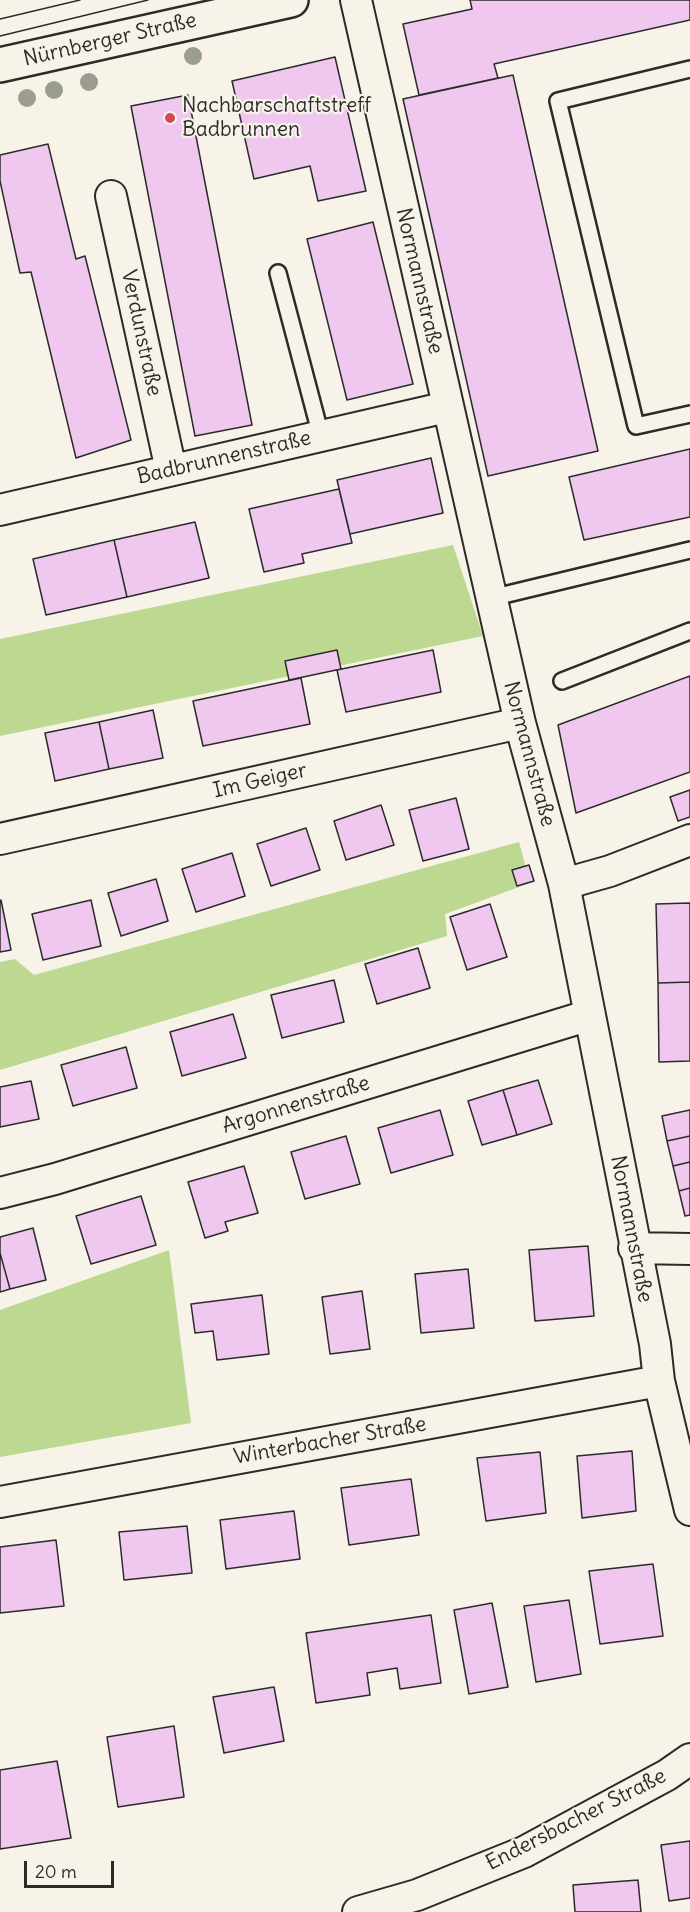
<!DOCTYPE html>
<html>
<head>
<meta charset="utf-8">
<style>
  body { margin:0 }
  #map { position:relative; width:690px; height:1912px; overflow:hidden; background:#f7f3e8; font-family:Delius,sans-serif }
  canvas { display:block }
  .scale { position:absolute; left:24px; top:1861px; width:90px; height:27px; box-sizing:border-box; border:3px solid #2b2b2b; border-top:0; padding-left:8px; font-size:18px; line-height:21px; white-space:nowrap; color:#2b2b2b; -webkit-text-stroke:4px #f7f3e8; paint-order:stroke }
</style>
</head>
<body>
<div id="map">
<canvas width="690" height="1912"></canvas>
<div class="scale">20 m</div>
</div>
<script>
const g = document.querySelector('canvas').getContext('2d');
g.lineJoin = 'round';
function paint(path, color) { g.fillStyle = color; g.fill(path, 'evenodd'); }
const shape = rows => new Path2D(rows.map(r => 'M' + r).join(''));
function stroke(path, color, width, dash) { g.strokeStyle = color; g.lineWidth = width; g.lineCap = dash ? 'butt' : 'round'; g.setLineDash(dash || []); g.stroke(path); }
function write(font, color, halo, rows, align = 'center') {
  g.font = font + ' Delius,sans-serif'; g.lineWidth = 4.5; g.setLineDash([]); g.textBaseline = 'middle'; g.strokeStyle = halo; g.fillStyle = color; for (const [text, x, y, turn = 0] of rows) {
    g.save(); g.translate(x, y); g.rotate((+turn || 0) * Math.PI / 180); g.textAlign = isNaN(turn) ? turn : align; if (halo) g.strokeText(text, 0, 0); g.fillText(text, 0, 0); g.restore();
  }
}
paint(shape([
  [453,545,483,636,0,736,0,639],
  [519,842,530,883,445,914,447,936,0,1070,0,962,15,959,34,975],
  [169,1250,191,1423,0,1457,0,1310]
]), '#bdd890');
const building = shape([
  [470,0,690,0,690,20,494,64,498,78,419,95,403,24,472,9,470,0],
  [335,57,366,191,318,201,310,166,254,179,232,81,335,57],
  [513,75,598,451,488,476,403,99,513,75],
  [188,95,252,425,195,436,131,106,188,95],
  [48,144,76,259,85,256,131,440,76,458,31,272,20,273,0,181,0,155,48,144],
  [373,222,413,384,347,400,307,239,373,222],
  [690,449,690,517,584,540,569,477,690,449],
  [431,458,443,513,350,534,337,480,431,458],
  [339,489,352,543,302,554,304,563,264,572,249,509,339,489],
  [195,522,209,578,127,597,114,540,195,522],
  [114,540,127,597,46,615,33,559,114,540],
  [337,650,341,669,289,680,285,661,337,650],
  [433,650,441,692,346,712,337,670,433,650],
  [690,676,690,772,576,813,558,725,690,676],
  [301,678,310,724,203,746,193,701,301,678],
  [153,710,163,758,109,769,99,722,153,710],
  [99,722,109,769,55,781,45,733,99,722],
  [690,790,690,817,678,821,670,797,690,790],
  [456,798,469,849,423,861,409,810,456,798],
  [381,805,394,845,346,860,334,821,381,805],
  [306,828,320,870,271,886,257,844,306,828],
  [232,853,245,896,196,912,182,869,232,853],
  [529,865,534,881,517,886,512,870,529,865],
  [156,879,168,921,121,936,108,893,156,879],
  [1,900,11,950,0,952,0,901,1,900],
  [91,900,101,946,43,960,32,914,91,900],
  [690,903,690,982,658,983,656,904,690,903],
  [490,904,507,957,467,970,450,917,490,904],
  [418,948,430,988,377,1004,365,964,418,948],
  [334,980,344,1022,282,1038,271,995,334,980],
  [690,982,690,1061,659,1062,658,983,690,982],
  [233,1014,246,1058,182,1076,170,1032,233,1014],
  [126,1047,137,1088,73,1106,61,1065,126,1047],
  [538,1080,552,1124,517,1135,503,1090,538,1080],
  [31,1081,39,1119,0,1127,0,1087,31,1081],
  [503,1090,517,1135,482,1145,468,1101,503,1090],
  [440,1110,453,1155,391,1173,378,1128,440,1110],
  [690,1110,690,1136,667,1141,662,1116,690,1110],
  [346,1136,360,1184,305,1199,291,1152,346,1136],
  [690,1136,690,1162,673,1166,667,1141,690,1136],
  [690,1162,690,1188,679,1191,673,1166,690,1162],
  [244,1166,258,1213,225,1222,228,1231,205,1238,188,1182,244,1166],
  [690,1188,690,1215,685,1216,679,1191,690,1188],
  [141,1196,156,1245,91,1264,76,1216,141,1196],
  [33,1228,46,1280,10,1289,0,1253,0,1237,33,1228],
  [588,1246,594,1316,535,1321,529,1250,588,1246],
  [0,1253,10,1289,0,1292,0,1253],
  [468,1269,474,1328,421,1333,415,1274,468,1269],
  [362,1291,370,1349,330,1354,322,1297,362,1291],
  [262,1295,269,1354,217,1360,213,1331,195,1333,191,1304,262,1295],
  [632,1451,636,1511,582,1518,577,1456,632,1451],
  [540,1452,546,1513,486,1521,477,1458,540,1452],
  [411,1479,419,1535,349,1545,341,1488,411,1479],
  [294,1511,300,1559,226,1569,220,1520,294,1511],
  [187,1526,192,1573,124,1580,119,1532,187,1526],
  [56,1540,64,1606,0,1613,0,1547,56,1540],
  [653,1564,663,1636,600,1644,589,1571,653,1564],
  [569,1600,581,1674,536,1682,524,1606,569,1600],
  [492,1603,508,1687,469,1694,454,1610,492,1603],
  [431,1615,441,1683,400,1689,397,1668,367,1673,370,1695,316,1703,306,1633,431,1615],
  [274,1687,284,1741,224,1753,213,1697,274,1687],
  [174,1726,184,1797,118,1807,107,1737,174,1726],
  [57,1761,71,1838,0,1849,0,1770,57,1761],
  [690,1841,690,1898,669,1901,661,1845,690,1841],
  [638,1880,641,1912,575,1912,573,1885,638,1880]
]);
paint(building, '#f0c7ef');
stroke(building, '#2b2b2b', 1.5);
const lane = shape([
  [690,69,558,101,636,426,690,414],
  [278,273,321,436],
  [491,598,690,550],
  [562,681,690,631]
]);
const street = shape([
  [356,0,520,723,564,884,655,1344,659,1381,690,1510],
  [111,196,171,470],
  [0,510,447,407],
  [0,839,520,723],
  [564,884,610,871,690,840],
  [0,1193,55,1179,590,1015],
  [634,1248,690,1249],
  [0,1502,659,1381],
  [358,1912,417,1895,524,1852,667,1775,690,1759]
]);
const secondary = shape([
  [0,65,291,0]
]);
stroke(lane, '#2b2b2b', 20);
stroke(street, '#2b2b2b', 34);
stroke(secondary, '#2b2b2b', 38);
stroke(lane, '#f7f3e8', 15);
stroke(street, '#f7f3e8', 30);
stroke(secondary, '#f7f3e8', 33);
stroke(shape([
  [0,19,80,0],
  [0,36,148,0]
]), '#2b2b2b', 1.5);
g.fillStyle = '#9b9d8e';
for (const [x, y] of [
  [193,56],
  [89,82],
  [54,90],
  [27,98]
]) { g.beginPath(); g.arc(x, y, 9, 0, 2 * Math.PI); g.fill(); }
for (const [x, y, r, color] of [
  [170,118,6,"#d1495b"]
]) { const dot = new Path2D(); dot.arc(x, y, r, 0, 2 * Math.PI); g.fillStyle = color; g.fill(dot); stroke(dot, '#f7f3e8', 2); }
write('21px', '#2b2b2b', '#f7f3e8', [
  ["Nürnberger Straße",110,40,-13],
  ["Normannstraße",419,281,77],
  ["Verdunstraße",141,333,78],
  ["Badbrunnenstraße",224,458,-13],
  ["Normannstraße",529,754,75],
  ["Im Geiger",260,781,-13],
  ["Argonnenstraße",296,1105,-17],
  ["Normannstraße",631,1229,79],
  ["Winterbacher Straße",330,1441,-10],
  ["Endersbacher Straße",576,1820,-27]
]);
write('21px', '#2b2b2b', '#f7f3e8', [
  ["Nachbarschaftstreff",182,106],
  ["Badbrunnen",182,130]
], 'left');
</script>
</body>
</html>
